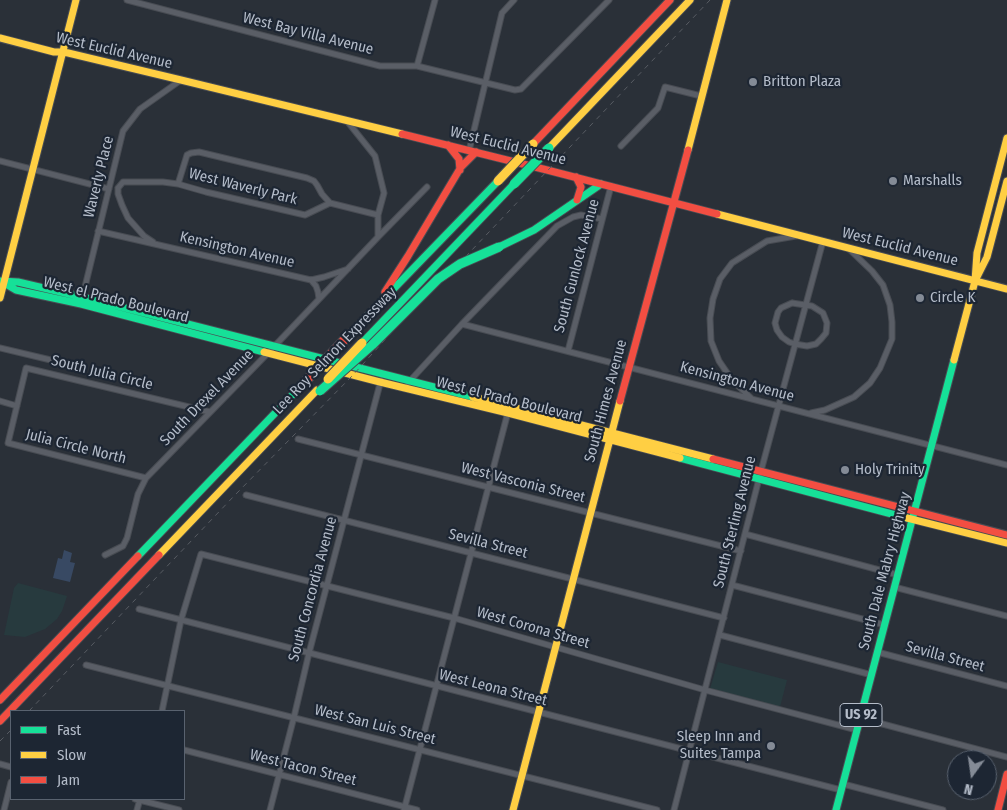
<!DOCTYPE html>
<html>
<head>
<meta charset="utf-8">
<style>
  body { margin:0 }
  #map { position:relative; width:1007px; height:810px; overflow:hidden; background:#2a3038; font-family:"Fira Sans Condensed",sans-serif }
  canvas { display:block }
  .legend { position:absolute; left:10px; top:710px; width:175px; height:90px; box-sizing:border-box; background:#1d2633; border:1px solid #59626f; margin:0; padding:6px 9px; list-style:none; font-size:15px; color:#b4bcc9 }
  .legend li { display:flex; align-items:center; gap:10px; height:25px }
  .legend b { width:25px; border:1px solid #59626f }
  .north { position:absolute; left:947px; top:750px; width:50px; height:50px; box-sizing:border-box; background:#1d2633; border:1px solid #59626f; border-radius:50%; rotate:194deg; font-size:14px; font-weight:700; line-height:20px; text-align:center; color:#b4bcc9 }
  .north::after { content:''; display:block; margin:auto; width:18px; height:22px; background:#848b96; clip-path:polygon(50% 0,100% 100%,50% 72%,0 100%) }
</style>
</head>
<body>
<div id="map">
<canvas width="1007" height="810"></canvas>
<ul class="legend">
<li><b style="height:6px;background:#16e098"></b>Fast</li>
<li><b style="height:6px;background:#ffcf43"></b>Slow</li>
<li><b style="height:6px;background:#f24e42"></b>Jam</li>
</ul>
<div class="north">N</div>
</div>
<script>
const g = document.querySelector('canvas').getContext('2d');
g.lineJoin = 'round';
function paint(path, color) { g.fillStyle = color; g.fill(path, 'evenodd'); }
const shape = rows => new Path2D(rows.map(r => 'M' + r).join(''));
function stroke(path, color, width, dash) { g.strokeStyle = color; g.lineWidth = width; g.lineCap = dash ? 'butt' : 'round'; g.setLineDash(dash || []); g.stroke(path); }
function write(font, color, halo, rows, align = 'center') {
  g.font = font + ' "Fira Sans Condensed",sans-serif'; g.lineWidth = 4.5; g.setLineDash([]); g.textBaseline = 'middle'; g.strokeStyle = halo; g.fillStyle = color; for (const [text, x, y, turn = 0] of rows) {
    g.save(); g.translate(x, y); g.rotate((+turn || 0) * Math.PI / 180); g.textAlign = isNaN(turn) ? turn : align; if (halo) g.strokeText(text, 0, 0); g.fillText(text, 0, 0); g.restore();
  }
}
paint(shape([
  [18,583,67,596,62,611,57,619,45,629,25,637,4,635,14,588],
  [718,662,787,680,780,707,710,689]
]), '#273a3e');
paint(shape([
  [64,550,72,553,70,562,75,563,70,582,53,578,58,558,62,559]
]), '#384963');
const street = shape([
  [127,0,380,66,417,66,515,90,521,89,609,0],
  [417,66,435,0],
  [621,146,658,108,665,87,701,96],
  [469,151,502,13,514,0],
  [0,161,109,189],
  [178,184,187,155,191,153,199,152,307,178,314,181,317,185,322,194,330,203],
  [118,188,123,182,163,182,178,184,206,192,305,215,330,203],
  [118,188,118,194,122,205,128,218,144,236,153,242],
  [330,203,378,215],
  [98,231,311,280,324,277,348,269],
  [378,237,427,187],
  [311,280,316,286,318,292,319,299],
  [82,299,123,131,140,109,181,80],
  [792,303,812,306,823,313,827,323,826,333,821,339,816,344,807,346,795,344,789,342,782,337,777,330,775,323,778,312,781,308,792,303],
  [462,324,1007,465],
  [0,348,55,361],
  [568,351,611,186],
  [408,383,462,324,557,226,573,217,581,215,602,219],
  [752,399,732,380,719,361,711,341,710,318,713,299,720,279,732,263,767,241,796,236],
  [0,401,17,406],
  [811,413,825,410,854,397,870,383,880,368,892,339,892,322,890,305,883,285,872,271,849,249],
  [298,439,741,551],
  [146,478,8,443,26,368,210,412],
  [246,495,724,618],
  [745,534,898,575],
  [105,555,123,546,127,538,138,494,146,478,268,353,378,237,378,215,384,193,375,156,347,121],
  [732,585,885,625],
  [894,587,1007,616],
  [139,609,841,790],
  [720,635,872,675],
  [877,652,1007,686],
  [86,665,657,810],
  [162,711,181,620,201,554,454,618,705,690,857,730],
  [860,718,1007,757],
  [184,750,417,810],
  [0,764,11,767],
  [843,784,943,810],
  [135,799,179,810],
  [4,810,11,782],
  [137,810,140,799],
  [270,810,294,717,309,653,381,380],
  [404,810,508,412],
  [674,810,761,471,823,241]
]);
const fast = shape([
  [499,247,534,230,601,184],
  [0,281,18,282,82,297,473,397],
  [4,283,16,290,81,304,264,352],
  [345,339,498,181],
  [362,343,514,184],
  [680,458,907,518],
  [138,556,301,386],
  [836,810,954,360]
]);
const slow = shape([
  [0,38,54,52,64,52,181,80,402,134],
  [549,148,690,0],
  [688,150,727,0],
  [717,214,1007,289],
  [977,277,987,257,1007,181],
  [0,298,76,0],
  [264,352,380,382,508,413,680,458],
  [954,360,975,281,977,253,1007,138],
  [473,397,713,459],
  [907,518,1007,543],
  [159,555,317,390],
  [513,810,620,401]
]);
const jam = shape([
  [402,134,547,170,717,214],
  [533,144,670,0],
  [448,145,459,159,460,170],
  [576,177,581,187,577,200],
  [385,292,408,256,461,167,476,152],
  [620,401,688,150],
  [713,459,1007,535],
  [0,700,138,556],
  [0,721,159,555],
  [998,810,1007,774]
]);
stroke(street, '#484c53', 7);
stroke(fast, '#484c53', 9);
stroke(slow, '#484c53', 9);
stroke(jam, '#484c53', 9);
stroke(street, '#5a5e66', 5);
stroke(fast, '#16e098', 7);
stroke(slow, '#ffcf43', 7);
stroke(jam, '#f24e42', 7);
stroke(shape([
  [29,711,235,495,353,375,420,301,450,273,710,0],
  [0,741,11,730]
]), '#595d64', 1, [5, 5]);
const fastBridge = shape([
  [514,184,549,148],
  [320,391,372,345,438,279,460,264,499,247]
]);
const slowBridge = shape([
  [498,181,533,144],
  [328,379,362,343]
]);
const jamBridge = shape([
  [301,386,345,339]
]);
stroke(fastBridge, '#474c53', 11, []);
stroke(slowBridge, '#474c53', 11, []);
stroke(jamBridge, '#474c53', 11, []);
stroke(fastBridge, '#16e098', 9);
stroke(slowBridge, '#ffcf43', 9);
stroke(jamBridge, '#f24e42', 9);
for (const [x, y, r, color] of [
  [753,82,5,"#848b96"],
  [893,181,5,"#848b96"],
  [920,298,5,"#848b96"],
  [845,470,5,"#848b96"],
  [771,746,5,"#848b96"]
]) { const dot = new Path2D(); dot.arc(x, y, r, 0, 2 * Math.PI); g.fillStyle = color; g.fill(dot); stroke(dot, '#1d2633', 2); }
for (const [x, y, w] of [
  [861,715,42]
]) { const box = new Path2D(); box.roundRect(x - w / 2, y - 11.5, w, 23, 4); g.fillStyle = '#1d2633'; g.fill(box); stroke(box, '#b4bcc9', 1); }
write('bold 14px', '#b4bcc9', null, [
  ["US 92",861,715]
]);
write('15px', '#b4bcc9', '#1d2633', [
  ["West Bay Villa Avenue",308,34,14],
  ["West Euclid Avenue",114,51,13],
  ["West Euclid Avenue",508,146,14],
  ["Waverly Place",99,177,-76],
  ["West Waverly Park",243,187,14],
  ["West Euclid Avenue",900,247,14],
  ["Kensington Avenue",237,250,13],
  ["South Gunlock Avenue",577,266,-75],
  ["West el Prado Boulevard",116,300,14],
  ["Lee Roy Selmon Expressway",335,351,-46],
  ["South Julia Circle",102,373,14],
  ["Kensington Avenue",737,382,15],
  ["South Drexel Avenue",207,398,-46],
  ["West el Prado Boulevard",509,400,14],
  ["South Himes Avenue",606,401,-75],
  ["Julia Circle North",76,447,14],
  ["West Vasconia Street",523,483,14],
  ["South Sterling Avenue",735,522,-76],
  ["Sevilla Street",488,544,14],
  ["South Dale Mabry Highway",885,571,-75],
  ["South Concordia Avenue",313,589,-75],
  ["West Corona Street",533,628,16],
  ["Sevilla Street",945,657,15],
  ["West Leona Street",493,688,14],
  ["West San Luis Street",375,725,14],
  ["West Tacon Street",303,768,14]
]);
write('15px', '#b4bcc9', '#1d2633', [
  ["Britton Plaza",763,82],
  ["Marshalls",903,181],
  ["Circle K",930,298],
  ["Holy Trinity",855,470],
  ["Sleep Inn and",761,737,"right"],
  ["Suites Tampa",761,754,"right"]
], 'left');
</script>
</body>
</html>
